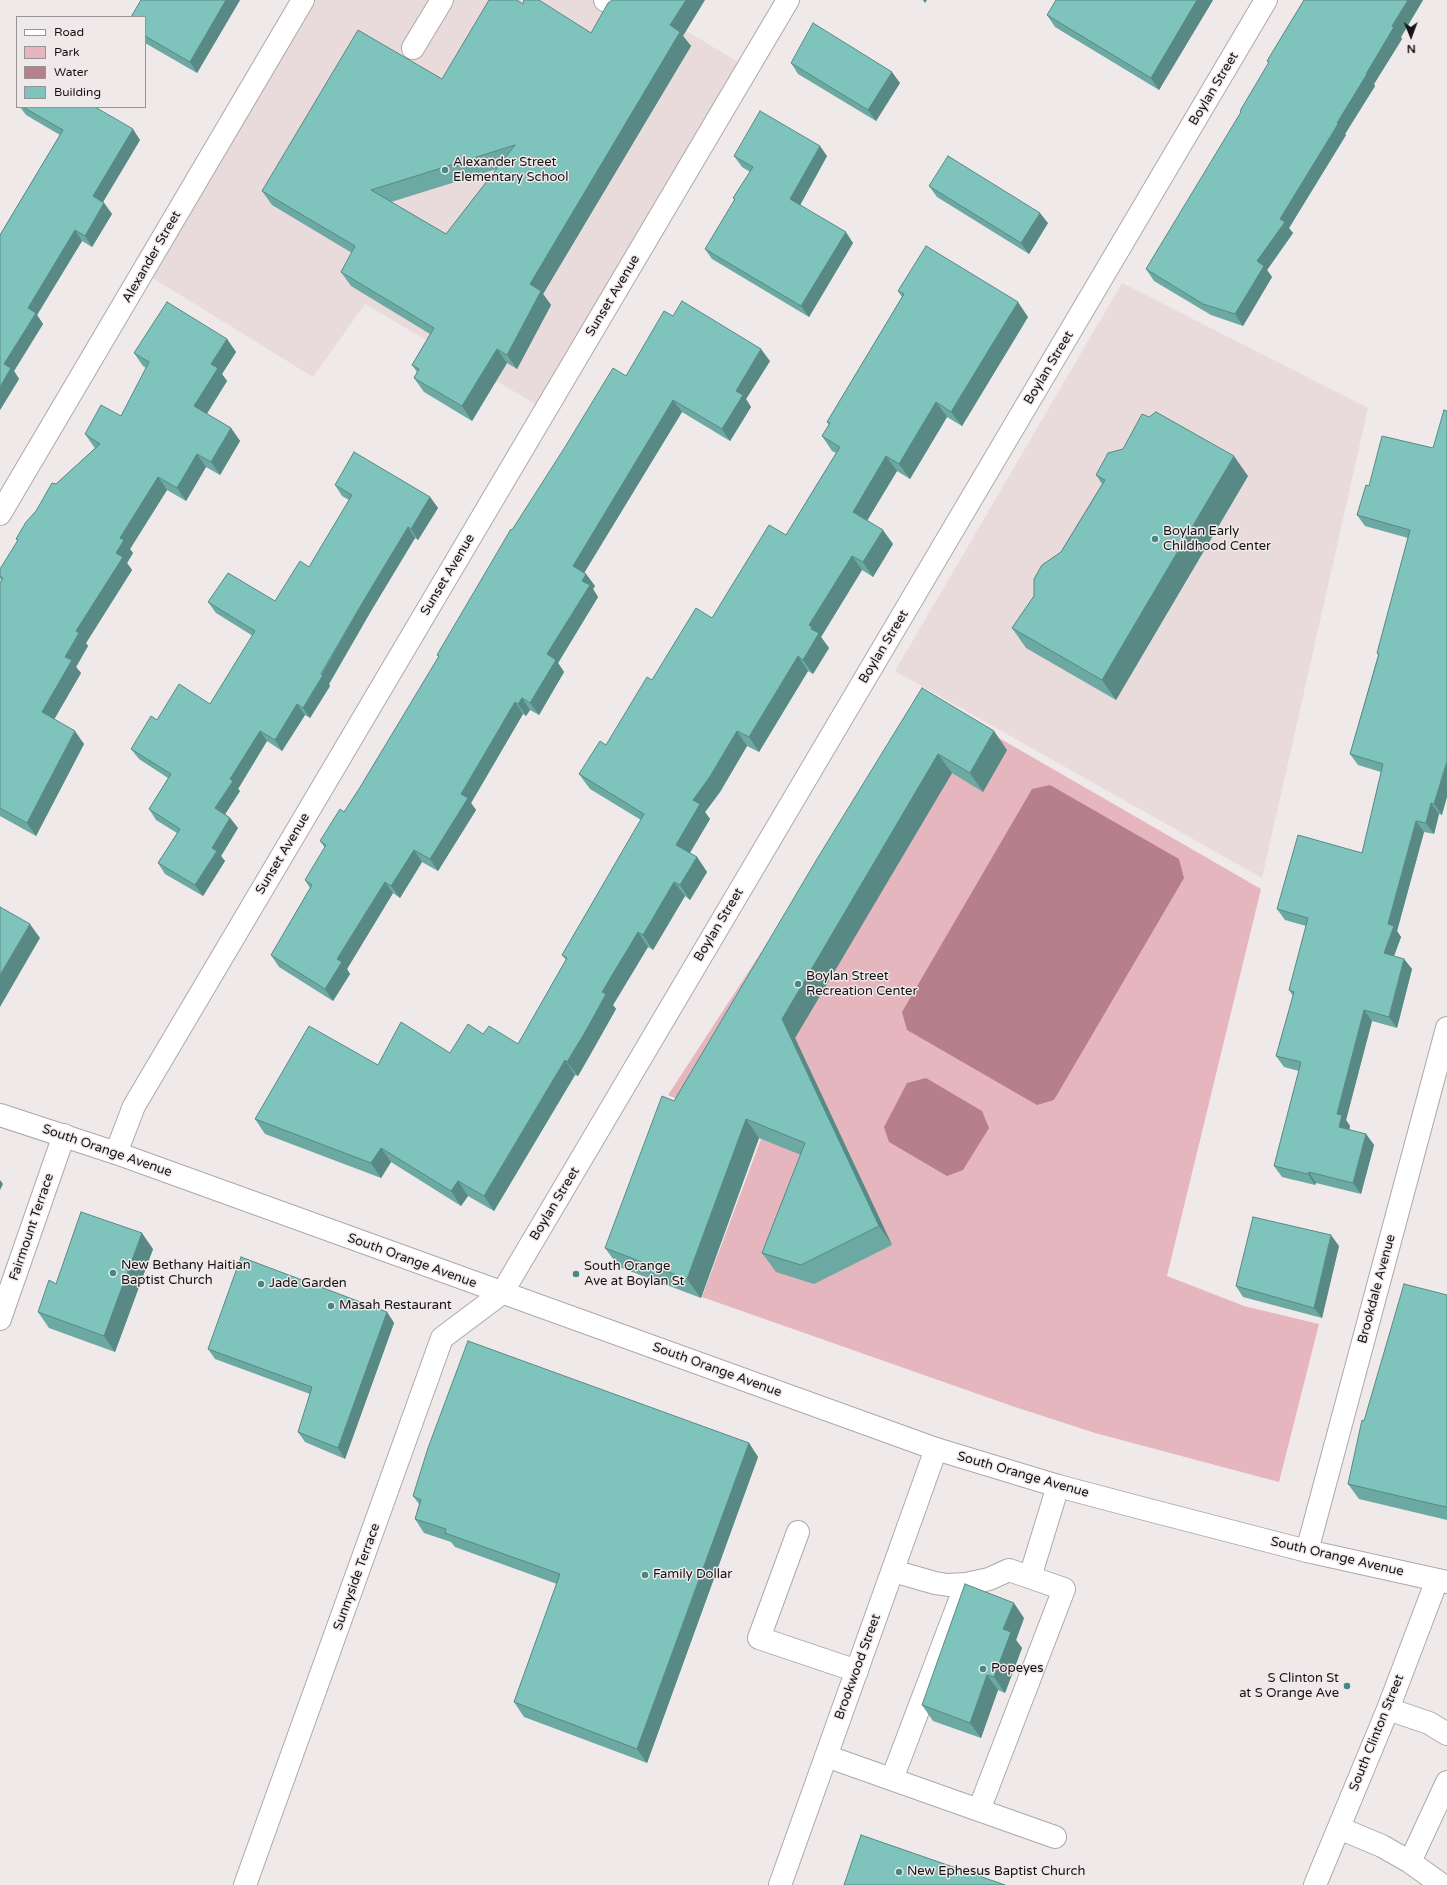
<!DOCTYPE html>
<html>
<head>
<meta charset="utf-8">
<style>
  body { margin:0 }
  #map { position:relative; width:1447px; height:1885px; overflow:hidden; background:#efe9ea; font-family:"Varela Round",sans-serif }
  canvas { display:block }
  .legend { position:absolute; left:16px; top:16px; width:130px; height:92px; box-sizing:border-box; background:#efe9ea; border:1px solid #989394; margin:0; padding:5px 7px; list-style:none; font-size:12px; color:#161314 }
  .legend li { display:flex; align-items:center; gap:8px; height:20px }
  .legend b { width:20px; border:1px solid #989394 }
  .north { position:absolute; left:1391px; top:16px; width:40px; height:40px; -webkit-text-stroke:3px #efe9ea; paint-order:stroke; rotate:179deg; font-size:11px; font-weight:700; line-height:16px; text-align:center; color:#161314 }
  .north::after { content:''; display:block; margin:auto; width:14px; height:18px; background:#161314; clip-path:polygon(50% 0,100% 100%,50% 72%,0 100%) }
</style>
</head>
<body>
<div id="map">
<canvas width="1447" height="1885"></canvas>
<ul class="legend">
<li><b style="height:5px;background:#fff"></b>Road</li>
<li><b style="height:11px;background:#e6b6bf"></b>Park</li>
<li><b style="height:11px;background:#b77f8a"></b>Water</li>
<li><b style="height:11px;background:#7ec4bd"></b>Building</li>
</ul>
<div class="north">N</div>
</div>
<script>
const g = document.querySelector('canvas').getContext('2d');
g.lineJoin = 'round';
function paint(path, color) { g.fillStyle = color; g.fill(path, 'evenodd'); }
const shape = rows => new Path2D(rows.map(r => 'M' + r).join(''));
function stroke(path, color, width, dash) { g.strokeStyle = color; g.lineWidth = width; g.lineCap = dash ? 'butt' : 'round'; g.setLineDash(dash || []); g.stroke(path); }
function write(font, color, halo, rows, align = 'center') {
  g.font = font + ' "Varela Round",sans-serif'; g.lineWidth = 3; g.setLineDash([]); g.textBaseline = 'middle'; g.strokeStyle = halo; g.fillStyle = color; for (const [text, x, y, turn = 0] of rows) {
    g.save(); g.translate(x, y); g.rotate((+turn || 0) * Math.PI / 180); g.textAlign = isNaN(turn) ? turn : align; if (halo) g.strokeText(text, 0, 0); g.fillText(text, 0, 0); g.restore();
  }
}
paint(shape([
  [312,0,635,0,743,65,537,405,365,304,313,377,148,275],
  [1122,283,1368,408,1262,878,895,671]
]), '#e9dadc');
paint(shape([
  [928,697,1261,889,1167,1276,1244,1306,1319,1324,1279,1482,1095,1433,1012,1406,702,1297,761,1139,668,1095]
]), '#e6b6bf');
paint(shape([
  [1050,785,1179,859,1184,878,1054,1100,1037,1105,907,1030,902,1012,1032,789],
  [926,1078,982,1111,989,1128,963,1170,947,1176,889,1142,884,1127,907,1083]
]), '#b77f8a');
const minor = shape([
  [605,0,615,6],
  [413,48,442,0],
  [0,514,303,0],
  [116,1153,134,1106,788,0],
  [0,1319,64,1135],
  [798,1532,759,1638,857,1671],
  [1307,1551,1447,1028],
  [893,1571,935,1583,948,1585,966,1584],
  [1030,1577,1058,1486],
  [1388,1709,1429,1723,1447,1734],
  [826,1756,1055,1837],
  [892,1779,966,1584,989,1579,1009,1570,1064,1589,979,1810],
  [1339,1828,1382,1846,1410,1862,1442,1885],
  [1410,1862,1447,1782],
  [245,1885,442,1338,502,1293,1266,0],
  [780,1885,936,1449],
  [1315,1885,1388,1709,1437,1580]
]);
const major = shape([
  [0,1115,116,1153,936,1449,1058,1486,1145,1509,1307,1551,1447,1582]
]);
stroke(minor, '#aea8a9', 24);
stroke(major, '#aea8a9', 24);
stroke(minor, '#fff', 22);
stroke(major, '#fff', 22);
paint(shape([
  [141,0,240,0,197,73,145,43,145,17],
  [1213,0,1159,90,1055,27,1047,15],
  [1304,0,1423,0,1401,37,1402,39,1374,84,1375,86,1345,134,1346,135,1289,228,1293,233,1267,270,1272,277,1243,326,1211,315,1154,281,1146,269,1241,113,1240,111,1269,63,1267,61],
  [523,4,591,33,683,36,691,46,543,294,551,305,517,369,507,363,472,421,424,392,414,378,417,372,412,365,430,334,351,286,341,272,352,253,272,205,262,191,442,79],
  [497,169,446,234,391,202],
  [791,63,900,83,876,121,798,74],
  [20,107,95,107,140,140,103,202,104,203,112,214,92,247,82,241,37,315,43,324,14,371,19,379,0,410,0,235,60,135,26,115],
  [734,156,827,156,800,205,853,243,809,317,712,259,705,249,735,200,733,198,750,172,742,167],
  [929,186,1048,223,1029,254,937,197],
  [898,291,1028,317,962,426,947,417,910,479,897,471,867,520,893,544,873,577,862,570,821,637,829,648,813,674,808,671,759,752,747,746,720,792,705,812,710,819,690,853,697,857,707,872,690,900,685,896,653,950,648,947,613,1005,616,1009,594,1048,578,1076,575,1075,494,1211,468,1196,461,1206,391,1162,381,1178,265,1134,255,1119,378,1065,450,1053,483,1034,518,1044,566,960,562,955,641,820,590,789,579,774,606,745,652,680,712,618,786,535,836,453,832,451,822,436,829,425,827,422,902,297],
  [673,316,770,361,746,399,751,407,730,441,682,412,584,573,586,574,595,586,593,589,598,597,558,663,564,672,539,715,530,710,526,716,523,714,471,803,476,810,438,871,422,862,400,898,393,893,347,969,350,974,333,1001,279,967,271,955,310,888,305,880,325,848,320,841,344,812,359,789,439,657,437,655,512,530,626,376],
  [227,339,236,352,222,374,227,381,207,414,231,428,240,441,220,475,206,467,186,501,167,490,130,549,133,553,127,563,132,570,86,643,88,646,76,667,81,673,54,719,84,744,36,836,0,816,0,583,1,580,0,578,0,569,18,541,16,539,56,484,95,448,94,447,85,434,121,416,146,368,143,366,134,353],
  [1433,448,1442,815,1439,814,1434,834,1424,832,1397,931,1401,937,1394,956,1404,959,1412,969,1397,1028,1372,1021,1346,1120,1350,1126,1349,1130,1366,1134,1374,1145,1361,1194,1316,1183,1315,1185,1282,1177,1274,1166,1299,1071,1284,1067,1276,1056,1293,996,1289,990,1306,926,1285,920,1277,909,1362,853,1381,772,1358,765,1350,754,1378,655,1377,653,1408,538,1365,526,1357,515,1369,486],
  [1096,475,1248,476,1116,700,1026,648,1012,628,1034,596,1102,484],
  [335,485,430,497,438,508,418,540,415,538,371,611,329,684,330,686,310,718,305,715,282,751,267,741,238,789,240,791,225,814,230,818,238,828,221,856,225,861,203,896,165,874,158,863,177,833,156,820,149,809,168,778,139,759,131,749,157,720,210,704,253,636,216,613,208,602,275,601,309,567,349,500,342,496],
  [922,688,1007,750,983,792,952,773,795,1038,892,1245,814,1284,776,1272,762,1253,801,1155,759,1138,701,1298,619,1267,605,1248,674,1101],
  [1339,1246,1322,1318,1243,1297,1236,1286],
  [153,1249,115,1352,49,1328,38,1312,56,1284],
  [1447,1295,1447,1520,1359,1499,1348,1484,1364,1421],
  [387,1312,394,1323,345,1459,305,1442,298,1432,310,1394,215,1359,208,1349],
  [749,1443,758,1457,647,1763,524,1717,514,1702,557,1584,455,1547,451,1542,424,1533,415,1519,419,1504,413,1496],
  [1024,1618,1016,1640,1022,1648,1005,1693,998,1690,981,1738,933,1721,922,1705]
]), '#6ca9a3');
paint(shape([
  [226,0,240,0,197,73,190,62],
  [686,0,705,0,683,36,691,46,543,294,551,305,517,369,507,355,530,284,670,25],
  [923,0,927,0,925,3],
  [1197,0,1213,0,1159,90,1151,78],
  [1408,0,1423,0,1401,37,1402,39,1374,84,1375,86,1345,134,1346,135,1289,228,1293,233,1267,270,1272,277,1243,326,1235,314,1257,261,1280,219,1366,74,1392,26],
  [892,72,900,83,876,121,868,110],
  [133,129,140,140,100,207,93,196],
  [820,146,827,156,798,209,790,199],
  [104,203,112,214,92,247,85,236],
  [1040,213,1048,223,1029,254,1021,243],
  [75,230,82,241,37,315,43,324,14,371,19,379,0,410,0,387,4,364,28,308],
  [846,232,853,243,809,317,801,306],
  [1018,302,1028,317,962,426,951,412],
  [227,339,236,352,222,374,227,381,203,419,194,406,211,364],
  [497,349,507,363,472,421,462,406],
  [761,349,770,361,746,399,751,407,730,441,722,429,736,391],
  [673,400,682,412,581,578,573,566],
  [936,402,947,417,910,479,899,464],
  [231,428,240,441,220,475,211,462],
  [197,454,206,467,186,501,177,488],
  [886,456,897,471,864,526,853,512],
  [1234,456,1248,476,1116,700,1102,680],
  [158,477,167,490,130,549,133,553,127,563,132,570,86,643,88,646,76,667,81,673,51,725,42,712,76,631,116,553,120,538],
  [430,497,438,508,418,540,411,529],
  [408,527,415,538,371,611,329,684,330,686,310,718,303,708,364,600],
  [883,530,893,544,873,577,863,562],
  [852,556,862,570,821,637,829,648,813,674,803,660,809,625],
  [586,574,595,586,593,589,598,597,558,663,564,672,539,715,530,703,547,654,582,581],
  [798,656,808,671,759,752,749,737],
  [522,698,530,710,526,716,518,704],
  [515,702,523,714,471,803,476,810,438,871,430,859,461,794],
  [297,704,305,715,282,751,275,740],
  [75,731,84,744,36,836,27,823],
  [260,731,267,741,238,789,240,791,222,819,215,808,230,779],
  [737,731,747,746,720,792,705,812,710,819,686,859,676,845,693,800],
  [994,731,1007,750,983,792,970,773],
  [938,754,952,773,795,1038,892,1245,879,1226,782,1019],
  [1447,761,1447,797,1442,815,1434,804],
  [1431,803,1439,814,1434,834,1426,823],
  [230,818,238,828,221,856,225,861,203,896,195,885,212,848],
  [1416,821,1424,832,1397,931,1401,937,1391,964,1384,953,1388,924],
  [414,850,422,862,400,898,391,886],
  [697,857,707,872,690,900,680,885],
  [385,882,393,893,347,969,350,974,333,1001,325,989,337,959],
  [674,882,685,896,653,950,643,935],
  [30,924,40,938,0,1007,0,975],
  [638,932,648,947,613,1005,616,1009,594,1048,578,1076,567,1062,602,992],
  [1404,959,1412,969,1397,1028,1389,1017],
  [1364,1010,1372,1021,1346,1120,1350,1126,1347,1138,1339,1127,1337,1114],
  [565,1060,575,1075,494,1211,484,1196],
  [746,1119,759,1138,701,1298,687,1279],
  [1366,1134,1374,1145,1361,1194,1353,1183],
  [381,1148,391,1162,381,1178,371,1163],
  [1309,1172,1316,1183,1315,1185,1308,1174],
  [0,1180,3,1184,0,1190],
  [458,1181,468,1196,461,1206,451,1191],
  [142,1233,153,1249,115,1352,104,1336],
  [1331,1235,1339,1246,1322,1318,1314,1308],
  [387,1312,394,1323,345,1459,338,1448],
  [749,1443,758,1457,647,1763,637,1749],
  [1014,1603,1024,1618,1016,1640,1022,1648,1005,1693,994,1677,1003,1629],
  [987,1675,998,1690,981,1738,970,1723]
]), '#588984');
const building = shape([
  [141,0,226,0,190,62,145,36,145,17,131,17,141,0],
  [489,0,517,0,523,4,524,0,539,0,591,33,608,3,612,0,686,0,670,25,680,32,530,284,541,291,507,355,497,349,462,406,414,378,419,369,412,365,434,328,341,272,355,246,262,191,358,30,442,79,489,0],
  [515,145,446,234,371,190,515,145],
  [1056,0,1197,0,1151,78,1047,15,1056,0],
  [1304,0,1408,0,1392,26,1394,27,1366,74,1367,74,1337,123,1338,124,1280,219,1285,222,1257,261,1264,266,1235,314,1203,304,1146,269,1241,112,1240,111,1269,62,1267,61,1304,0],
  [813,23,892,72,868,110,791,63,813,23],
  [23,107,95,107,133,129,93,196,104,203,85,236,75,230,28,308,36,313,4,364,11,368,0,387,0,235,63,130,23,107],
  [760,111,820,146,790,199,846,232,801,306,705,249,735,199,733,198,753,167,734,156,760,111],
  [948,156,1040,213,1021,243,929,186,948,156],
  [926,246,1018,302,951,412,936,402,899,464,886,456,853,512,883,530,863,562,852,556,809,625,812,627,811,629,819,633,803,660,798,656,749,737,737,731,709,778,693,800,700,804,676,845,697,857,680,885,674,882,643,935,638,932,602,992,606,994,584,1034,567,1062,565,1060,484,1196,458,1181,451,1191,381,1148,371,1163,255,1119,309,1026,378,1065,401,1022,450,1053,468,1024,483,1034,489,1026,518,1044,567,958,562,955,644,814,579,774,600,741,606,745,647,677,652,680,696,608,712,618,769,525,786,535,840,447,822,436,830,423,827,422,904,294,898,291,926,246],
  [682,301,761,349,736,391,743,395,722,429,673,400,573,566,586,574,582,581,590,585,547,654,556,660,530,703,522,698,518,704,515,702,461,794,468,798,430,859,414,850,391,886,385,882,337,959,342,962,325,989,271,955,312,885,305,880,326,845,320,841,340,809,344,812,359,789,439,656,437,655,511,529,512,530,565,447,613,368,626,376,664,311,673,316,682,301],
  [167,302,227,339,211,364,218,368,194,406,231,428,211,462,197,454,177,488,158,477,120,538,124,540,116,553,123,557,76,631,79,633,65,657,72,660,42,712,75,731,27,823,0,808,0,583,3,578,0,576,0,569,18,540,16,539,26,522,36,511,52,483,56,484,100,444,85,434,101,405,121,416,149,362,134,353,167,302],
  [1444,410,1447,411,1447,761,1434,804,1431,803,1426,823,1416,821,1388,924,1394,926,1384,953,1404,959,1389,1017,1364,1010,1337,1114,1342,1115,1339,1127,1366,1134,1353,1183,1309,1172,1308,1174,1274,1166,1301,1062,1276,1056,1294,992,1289,990,1308,918,1277,909,1298,835,1362,853,1383,764,1350,754,1379,654,1377,653,1410,530,1357,515,1366,485,1369,486,1382,436,1433,448,1444,410],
  [1156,412,1234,456,1102,680,1012,628,1034,596,1034,579,1042,565,1061,552,1105,480,1096,475,1108,453,1123,449,1142,414,1149,417,1156,412],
  [354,452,430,497,411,529,408,527,364,600,321,674,323,675,303,708,297,704,275,740,260,731,230,779,233,781,215,808,230,818,212,848,217,851,195,885,158,863,180,829,149,809,171,774,131,749,151,716,157,720,179,684,210,704,255,631,208,602,228,573,275,601,300,561,309,567,352,495,335,485,354,452],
  [922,688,994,731,970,773,938,754,782,1019,879,1226,801,1265,762,1253,805,1143,746,1119,687,1279,605,1248,662,1096,674,1101,817,859,922,688],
  [0,907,30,924,0,975,0,907],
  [81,1212,142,1233,104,1336,38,1312,49,1280,56,1284,81,1212],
  [1253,1217,1331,1235,1314,1308,1236,1286,1253,1217],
  [241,1257,387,1312,338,1448,298,1432,312,1387,208,1349,241,1257],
  [1404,1284,1447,1295,1447,1507,1437,1505,1348,1484,1362,1420,1364,1421,1404,1284],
  [468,1341,749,1443,637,1749,514,1702,560,1574,445,1533,446,1529,415,1519,421,1500,413,1496,428,1448,468,1341],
  [965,1584,1014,1603,1003,1629,1011,1632,994,1677,987,1675,970,1723,922,1705,965,1584],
  [861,1835,1005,1885,844,1885,861,1835]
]);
paint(building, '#7ec4bd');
stroke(building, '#588984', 1);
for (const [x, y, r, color] of [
  [445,170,4,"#438a84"],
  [1155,539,4,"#438a84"],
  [798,984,4,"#438a84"],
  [113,1273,4,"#438a84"],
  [576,1274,4,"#438a84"],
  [261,1284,4,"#438a84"],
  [331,1306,4,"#438a84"],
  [645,1575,4,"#438a84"],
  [983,1669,4,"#438a84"],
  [1347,1686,4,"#438a84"],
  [899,1872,4,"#438a84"]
]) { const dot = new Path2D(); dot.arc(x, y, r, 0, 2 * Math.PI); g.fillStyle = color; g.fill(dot); stroke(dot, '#efe9ea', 1.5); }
write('13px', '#161314', '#efe9ea', [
  ["Boylan Street",1214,89,-59],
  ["Alexander Street",152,257,-60],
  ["Sunset Avenue",613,296,-59],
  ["Boylan Street",1049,368,-59],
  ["Sunset Avenue",448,575,-59],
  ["Boylan Street",884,647,-59],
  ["Sunset Avenue",283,854,-59],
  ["Boylan Street",719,925,-59],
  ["South Orange Avenue",107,1151,19],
  ["Boylan Street",555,1204,-59],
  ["Fairmount Terrace",32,1227,-71],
  ["South Orange Avenue",412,1261,20],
  ["Brookdale Avenue",1377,1289,-75],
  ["South Orange Avenue",717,1370,20],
  ["South Orange Avenue",1023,1475,16],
  ["South Orange Avenue",1337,1557,13],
  ["Sunnyside Terrace",357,1577,-70],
  ["Brookwood Street",858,1667,-70],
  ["South Clinton Street",1377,1733,-68]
]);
write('13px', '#161314', '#efe9ea', [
  ["Alexander Street",453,163],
  ["Elementary School",453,178],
  ["Boylan Early",1163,532],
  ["Childhood Center",1163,547],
  ["Boylan Street",806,977],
  ["Recreation Center",806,992],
  ["New Bethany Haitian",121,1266],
  ["Baptist Church",121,1281],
  ["South Orange",584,1267],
  ["Ave at Boylan St",584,1282],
  ["Jade Garden",269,1284],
  ["Masah Restaurant",339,1306],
  ["Family Dollar",653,1575],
  ["Popeyes",991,1669],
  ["S Clinton St",1339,1679,"right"],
  ["at S Orange Ave",1339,1694,"right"],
  ["New Ephesus Baptist Church",907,1872]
], 'left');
</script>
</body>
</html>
